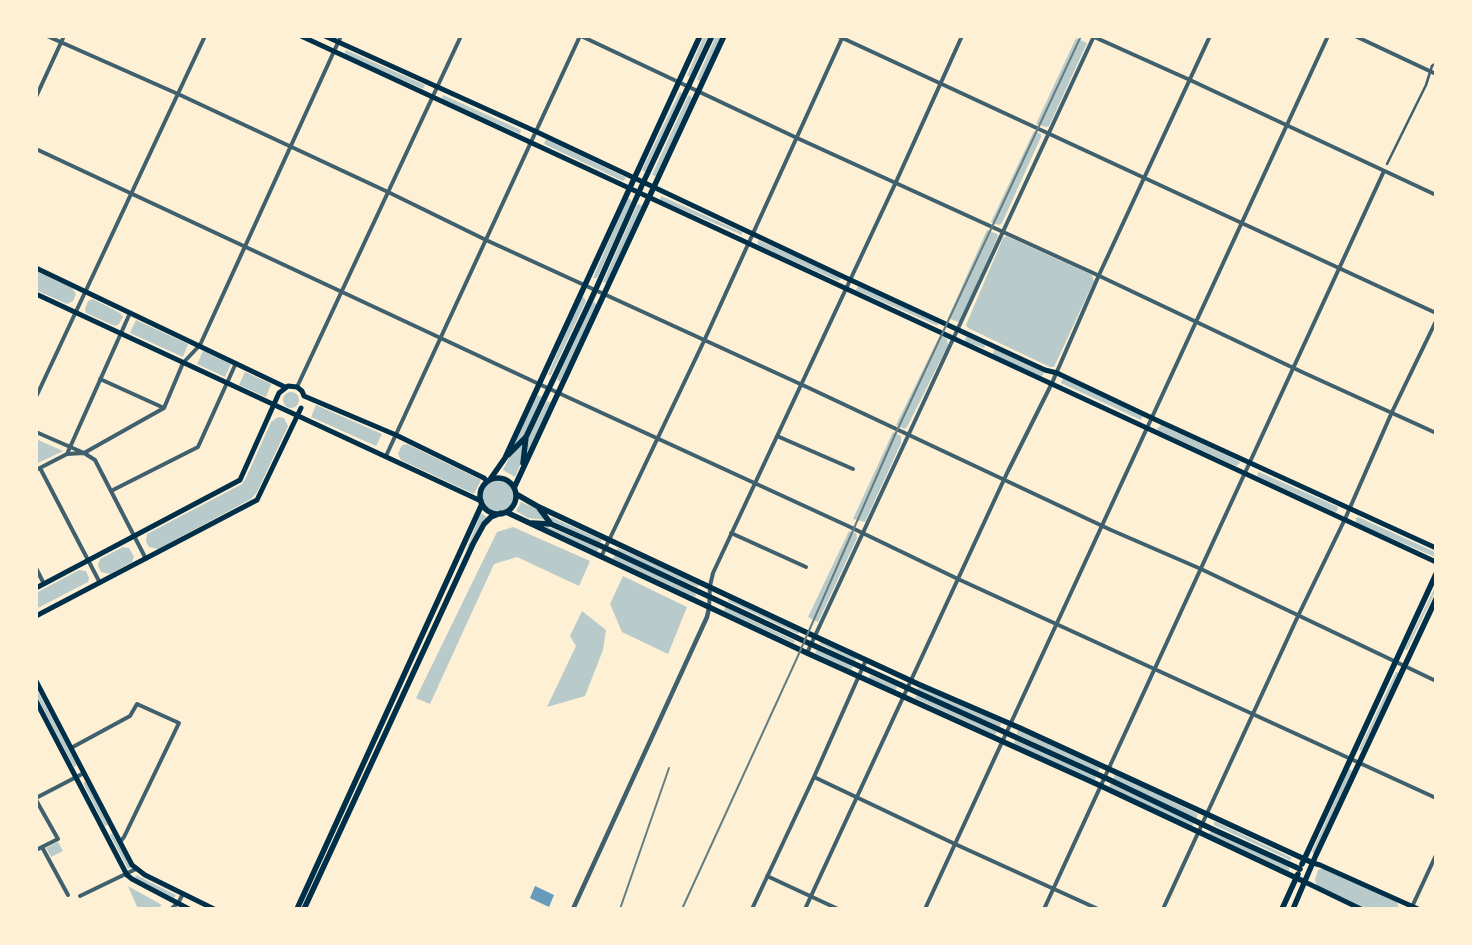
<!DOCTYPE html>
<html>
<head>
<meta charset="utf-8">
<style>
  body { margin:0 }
  #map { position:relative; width:1472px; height:945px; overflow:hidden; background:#fdf0d5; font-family:"Source Sans 3",sans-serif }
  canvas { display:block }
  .frame { position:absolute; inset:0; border:38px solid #fdf0d5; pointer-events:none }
</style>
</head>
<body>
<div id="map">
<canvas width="1472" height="945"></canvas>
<div class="frame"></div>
</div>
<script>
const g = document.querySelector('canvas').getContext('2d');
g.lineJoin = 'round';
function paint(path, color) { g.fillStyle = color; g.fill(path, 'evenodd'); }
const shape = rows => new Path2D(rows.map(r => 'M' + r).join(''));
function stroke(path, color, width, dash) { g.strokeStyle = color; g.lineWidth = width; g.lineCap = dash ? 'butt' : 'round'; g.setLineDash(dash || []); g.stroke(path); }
paint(shape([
  [704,36,708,36,690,76,687,76],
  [716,36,722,36,700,82,697,79],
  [1076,38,1087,43,1049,126,1046,127,1036,124],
  [346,50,425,85,423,89,344,54],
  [680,91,682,94,645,172,642,170],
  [443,95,521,130,520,134,442,99],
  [690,95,692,99,656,176,652,175,688,96],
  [1034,131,1041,134,1041,137,1002,223,999,225,991,222],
  [546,139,625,177,626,178,623,181,544,144],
  [661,196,742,232,742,235,660,200],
  [629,198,632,202,597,278,593,278,627,199],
  [639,204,642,206,607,283,603,282,637,205],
  [987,230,997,234,998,236,961,320,958,322,948,318],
  [1006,236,1092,275,1094,281,1054,367,1050,367,968,328,966,325,1003,238],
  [758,240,840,277,841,279,838,281,758,245],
  [36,271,72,288,76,294,73,301,67,304,36,290],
  [858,286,937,322,938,326,856,290],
  [584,297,586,301,551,375,548,375,581,298],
  [93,299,120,313,123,317,119,324,115,326,86,313,85,309,88,301],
  [594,302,597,305,560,382,557,379,592,303],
  [136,320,188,344,183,357,130,333],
  [940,335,947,339,948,345,907,427,904,429,896,425],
  [967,336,985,345,984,348,966,342,965,339],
  [996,348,1044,371,1043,375,1041,376,993,355,994,350],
  [203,351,231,364,225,377,197,364],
  [245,372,271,384,266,397,239,385],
  [1063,378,1143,416,1141,420,1061,383],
  '283 400a8 8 0 1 1 16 0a8 8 0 1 1-16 0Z',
  [537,395,542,397,522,440,512,448],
  [547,401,551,403,527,453,528,439],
  [316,405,382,434,376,446,311,417],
  [278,417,284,418,288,426,257,492,251,499,158,549,149,547,146,542,147,534,242,484,246,478,271,422],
  [1161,425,1239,461,1240,463,1236,466,1159,431,1157,429],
  [893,432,901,436,901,443,865,522,853,519],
  [36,439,63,451,36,464],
  [407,444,481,480,474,494,401,460,398,454,402,445],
  [523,444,521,463,515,477,503,470,509,458],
  [1259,472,1338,507,1337,511,1335,512,1259,477,1257,475],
  '482 495a16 16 0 1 1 32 0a16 16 0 1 1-32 0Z',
  [521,502,535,508,547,520,528,518,516,511],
  [481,513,487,517,465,553],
  [551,517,602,540,600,543,550,520],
  [1358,517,1435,552,1435,557,1356,523,1356,518],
  [546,526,599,548,597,552,544,528],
  [513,527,590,561,579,586,517,557,494,564,430,704,416,698,497,532],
  [849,531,856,533,857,538,818,622,808,617],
  [123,547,129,548,134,557,132,562,110,574,101,572,98,565,100,559],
  [618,548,699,584,697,587,616,551],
  [615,555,696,593,695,597,613,559],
  [79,570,86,571,89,578,88,582,36,609,36,593],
  [623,576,687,607,668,654,622,632,610,604],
  [1436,585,1436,590,1407,650,1405,649],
  [729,598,800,631,798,634,728,601],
  [725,607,795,641,794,643,724,611],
  [582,611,606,630,603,650,585,696,547,707,576,646,570,636],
  [821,640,856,658,855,661,820,644],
  [817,649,853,666,851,670,815,653],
  [1396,672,1399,673,1361,751,1359,750],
  [870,675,897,686,896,690,869,679],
  [919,686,1001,723,1000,727,917,690],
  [36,688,77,765,74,767,36,695],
  [917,694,997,732,995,735,915,698],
  [1018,730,1100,768,1098,772,1017,734],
  [1015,740,1096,776,1095,781,1014,744],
  [1349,769,1352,771,1314,853,1312,852],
  [1115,774,1198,814,1196,819,1113,779],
  [86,782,108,825,105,826,83,783],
  [1111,782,1194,822,1192,827,1109,787],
  [1214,822,1216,822,1292,858,1290,860,1214,825],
  [1211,831,1289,867,1289,871,1209,834],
  [112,833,131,867,128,869,110,835],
  [58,842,63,851,51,857,46,848],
  [1324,868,1397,902,1399,909,1368,909,1317,886,1315,880,1318,870],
  [136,875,176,895,174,898,135,878],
  [128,886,162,905,155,909,138,909]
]), '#b9caca');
paint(shape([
  [535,886,554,895,549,907,530,898]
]), '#669bbc');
stroke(shape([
  [1387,164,1426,85,1432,66,1436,63]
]), '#3f606c', 2.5);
stroke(shape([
  [47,36,178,94,388,192,486,240,809,388,1111,530,1201,569,1436,681],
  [581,36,797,138,1091,272,1302,372,1436,433],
  [838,36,1436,313],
  [1092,36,1190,80,1436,195],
  [1355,36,1436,74],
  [36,97,64,36],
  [36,149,539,384,848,526,958,579,1436,798],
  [100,379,164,408],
  [297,387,461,36],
  [36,397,205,36],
  [36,432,84,453,95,460,146,559],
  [777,436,853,469],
  [67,454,130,313],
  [386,456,580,36],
  [40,468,100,583],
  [36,470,67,454,84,453,164,408,183,363,200,345,341,36],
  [111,491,198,447,236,363],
  [731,533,806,567],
  [601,557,704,341,843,36],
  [36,568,44,584],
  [709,608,710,586,713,573,896,182,962,36],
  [807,653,1094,36],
  [71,748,130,716,137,704,179,723,124,837,120,842],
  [814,777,955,844,1098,909],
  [36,798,84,773],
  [36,800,58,839,36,850],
  [42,847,68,895],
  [767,876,838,909],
  [80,896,136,869],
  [171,909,178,903,183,894],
  [752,909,814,777,866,660],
  [805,909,1008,471,1052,383,1099,275,1210,36],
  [925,909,1328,36],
  [1044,909,1384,171],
  [1163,909,1298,616,1345,519,1392,412,1436,321],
  [1411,909,1436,855]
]), '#3f606c', 4);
stroke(shape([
  [573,909,707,617,709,608]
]), '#3f606c', 4.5);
stroke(shape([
  [301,36,1436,562],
  [325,36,537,132,842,276,1045,370,1057,373,1152,418,1436,548],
  [36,268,285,387],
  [36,294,481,501],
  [36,588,240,480,279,393,288,386,297,387,302,391,304,396,396,435,484,478,487,481],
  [36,616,257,500,301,408],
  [36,681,132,865,145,875,214,909],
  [36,701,127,875,132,879,189,909],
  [1313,863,1320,865,1418,909],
  [1305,882,1361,909]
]), '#003049', 5);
stroke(shape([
  [508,455,526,437,595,291,643,183,712,36],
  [523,463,526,437],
  '480 496a18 18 0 1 1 36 0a18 18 0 1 1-36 0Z',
  [491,478,505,458,700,36],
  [514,488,724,36],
  [516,494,537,506,799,629,918,684,1020,728,1313,863],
  [539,508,551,524],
  [506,512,807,653,1101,786,1305,882],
  [532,523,551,524,601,546,804,641,1110,780,1210,828,1300,869],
  [1302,864,1436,574],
  [297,909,482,504],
  [304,909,473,544,484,524,491,517,501,513],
  [1282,909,1298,874],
  [1293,909,1316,855,1436,599]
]), '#003049', 5.5);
stroke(shape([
  [620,909,669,768],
  [682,909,797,658,894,437,1081,36]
]), '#657d81', 2);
</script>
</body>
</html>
